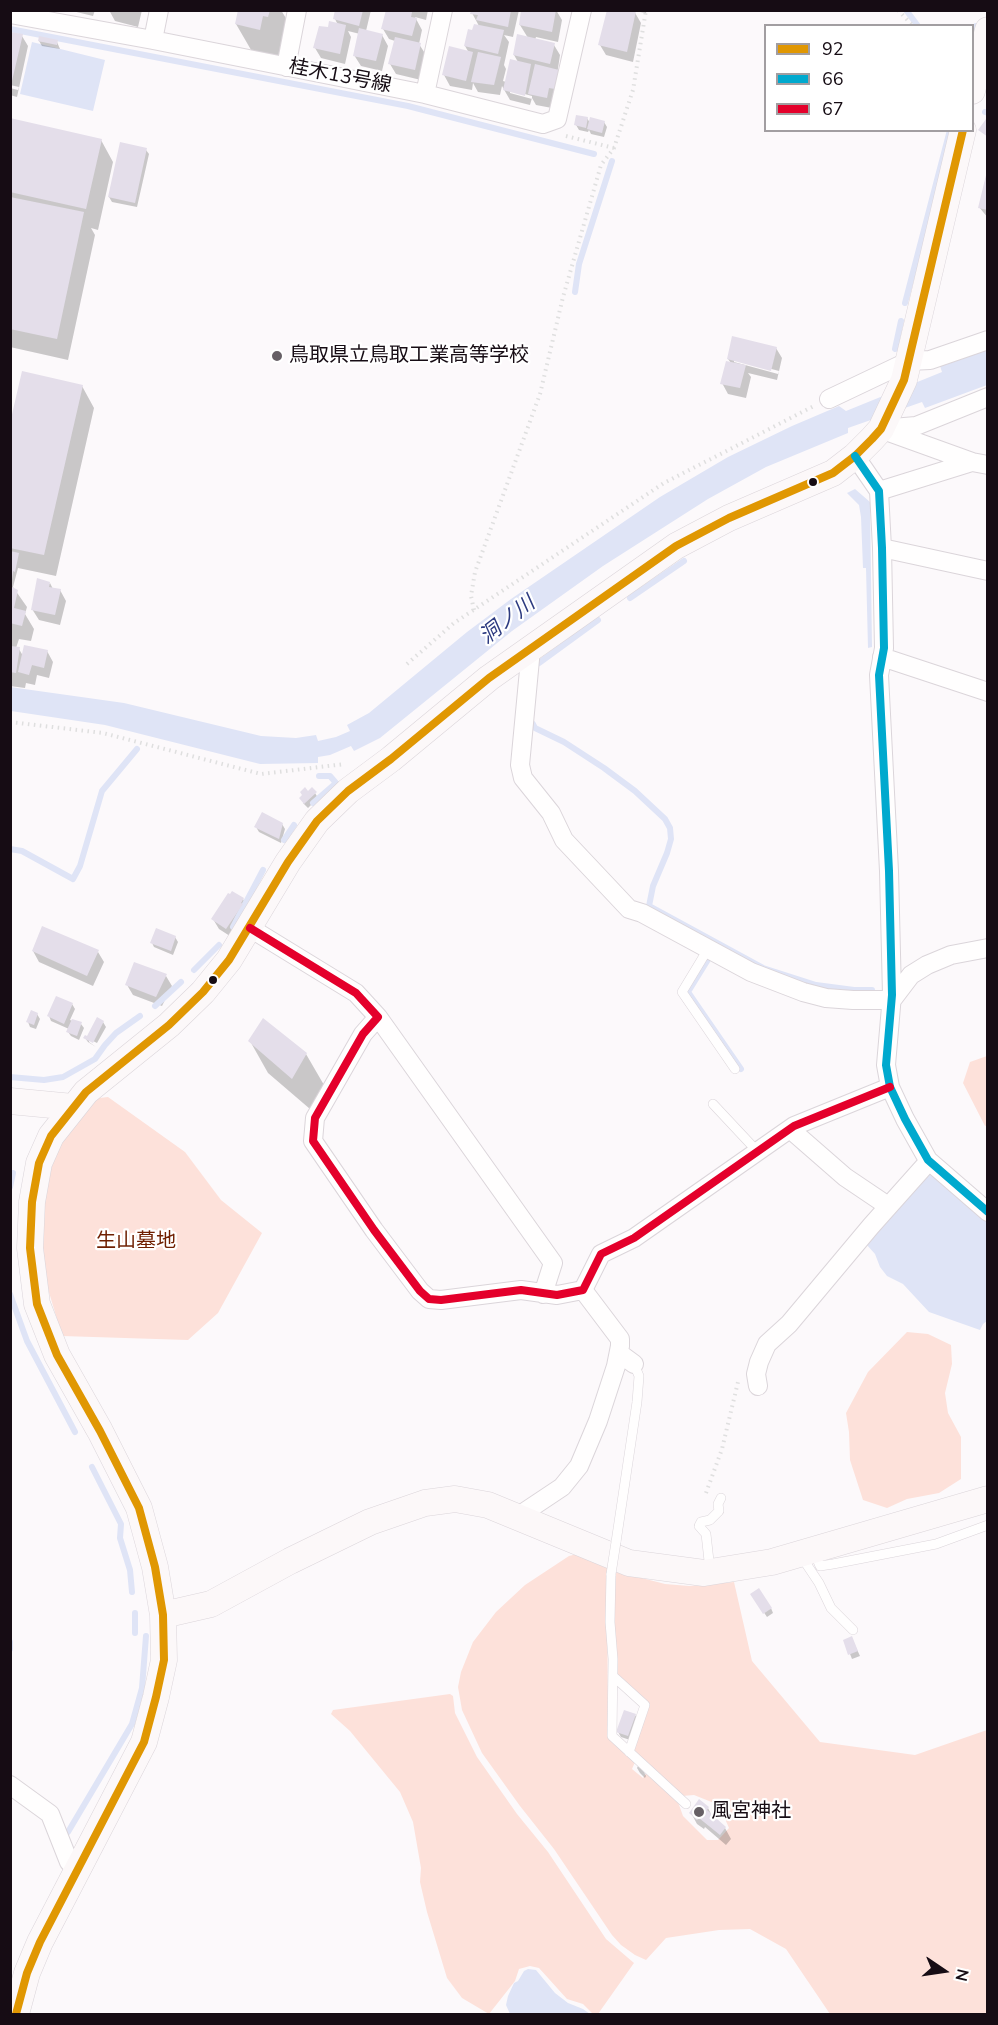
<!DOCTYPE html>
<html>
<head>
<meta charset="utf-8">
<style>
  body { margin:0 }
  #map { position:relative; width:998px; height:2025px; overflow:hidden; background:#fcf9fb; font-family:"Nunito Sans",sans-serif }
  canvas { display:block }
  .frame { position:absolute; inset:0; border:12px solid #160c14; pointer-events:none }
  .legend { position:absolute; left:764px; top:24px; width:210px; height:108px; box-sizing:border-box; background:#fff; border:2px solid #a29ea1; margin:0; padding:8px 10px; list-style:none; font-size:18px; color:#160c14 }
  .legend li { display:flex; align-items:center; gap:12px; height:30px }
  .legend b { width:30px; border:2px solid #a29ea1 }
  .north { position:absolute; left:914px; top:1941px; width:60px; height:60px; -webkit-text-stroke:4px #fff; paint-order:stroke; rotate:103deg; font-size:16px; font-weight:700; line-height:24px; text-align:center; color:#160c14 }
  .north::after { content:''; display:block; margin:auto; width:21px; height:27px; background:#160c14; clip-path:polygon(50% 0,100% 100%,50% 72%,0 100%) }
</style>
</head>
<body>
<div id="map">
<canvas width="998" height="2025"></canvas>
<div class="frame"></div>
<ul class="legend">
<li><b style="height:8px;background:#e09702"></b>92</li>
<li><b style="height:8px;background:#00a9ce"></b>66</li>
<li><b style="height:8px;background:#e4002b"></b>67</li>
</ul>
<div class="north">N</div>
</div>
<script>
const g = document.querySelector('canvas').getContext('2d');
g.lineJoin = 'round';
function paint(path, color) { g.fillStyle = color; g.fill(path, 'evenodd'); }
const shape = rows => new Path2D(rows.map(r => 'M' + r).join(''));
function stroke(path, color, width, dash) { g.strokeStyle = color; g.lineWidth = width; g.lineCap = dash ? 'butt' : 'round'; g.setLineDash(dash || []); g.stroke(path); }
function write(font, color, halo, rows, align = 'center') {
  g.font = font + ' "Nunito Sans","Noto Sans JP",sans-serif'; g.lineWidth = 4.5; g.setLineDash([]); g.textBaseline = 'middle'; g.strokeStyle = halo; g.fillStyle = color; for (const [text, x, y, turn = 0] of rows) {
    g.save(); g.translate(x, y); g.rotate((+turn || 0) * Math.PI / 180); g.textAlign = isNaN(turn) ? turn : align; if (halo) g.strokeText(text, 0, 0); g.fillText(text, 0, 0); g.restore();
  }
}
paint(shape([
  [987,1056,988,1125,985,1126,963,1083,970,1062],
  [108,1097,185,1152,221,1200,262,1233,218,1313,188,1340,62,1336,43,1272,42,1187,65,1133,91,1099],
  [907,1332,928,1334,951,1345,952,1364,945,1393,948,1413,961,1437,961,1479,939,1493,907,1499,887,1508,863,1500,850,1460,849,1432,846,1413,868,1372],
  [577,1554,607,1565,608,1736,635,1762,632,1769,643,1778,647,1772,678,1802,683,1816,707,1840,718,1840,729,1828,719,1805,694,1795,682,1796,633,1752,649,1705,615,1674,614,1617,615,1580,617,1569,638,1577,665,1584,689,1586,734,1582,752,1661,820,1742,915,1755,987,1730,987,2014,830,2014,786,1949,750,1929,719,1930,666,1938,646,1960,635,1955,621,1945,612,1935,554,1849,520,1806,482,1753,462,1710,458,1687,461,1672,473,1642,496,1612,525,1585,569,1556],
  [450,1694,453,1696,455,1713,477,1757,517,1814,548,1852,606,1939,634,1963,598,2014,593,2014,583,2004,567,1999,539,1968,530,1966,519,1969,515,1981,489,2014,462,1998,447,1978,427,1912,420,1882,421,1868,413,1822,400,1792,350,1731,331,1714,333,1710]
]), '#fde1da');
paint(shape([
  [32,42,105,60,93,111,20,94],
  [987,349,987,385,925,408,922,402,848,428,848,433,766,467,708,499,603,566,512,631,380,738,354,751,351,746,330,755,318,757,318,763,260,764,105,725,11,711,10,687,124,703,261,736,296,738,316,735,318,741,336,737,350,731,347,725,369,713,467,632,511,599,660,497,728,457,792,426,839,406,846,411,942,372,940,366],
  [855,489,870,502,872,647,868,648,866,568,863,568,861,517,859,505,847,493],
  [932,1168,987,1218,987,1321,983,1324,980,1330,929,1312,903,1284,887,1276,880,1267,875,1254,866,1244],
  [528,1969,536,1970,555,1993,568,2003,583,2009,590,2014,510,2014,506,2005,508,1996,514,1983,518,1981,524,1971]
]), '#dfe4f6');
paint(shape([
  [68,10,95,10,93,16],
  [109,10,142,10,138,27,115,21],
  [239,10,281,10,287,20,285,47,281,46,278,60,254,55,236,24],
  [337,10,371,10,366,31,382,35,388,46,382,71,361,66,354,55,360,34,348,31,351,37,345,64,321,58,315,48,329,29,338,25,335,19],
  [387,10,428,10,426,20,415,17,422,30,419,44,426,55,421,80,396,74,390,64,395,41,389,39,383,29],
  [472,10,519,10,513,37,504,35,509,42,504,65,506,69,503,81,506,82,518,62,514,55,528,38,520,25,523,10,556,10,562,20,558,42,536,37,535,40,554,45,560,55,552,108,536,105,532,98,530,105,510,100,502,86,500,95,478,92,473,83,472,90,450,86,444,75,469,53,465,46,479,26,472,13],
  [510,90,532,96,532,99,510,93],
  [608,10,647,10,646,13,634,11,641,23,633,62,606,55,600,45],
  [10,33,22,36,28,46,17,97,10,95,10,88,18,90,19,87,10,85],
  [39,41,57,42,60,49,42,46],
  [587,118,590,123,604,122,607,127,604,137,591,134,589,130,588,132,579,130,576,125],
  [10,120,101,140,113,162,98,230,91,228,95,235,68,360,10,347],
  [146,150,149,154,137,207,112,202,109,197],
  [988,169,988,218,979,207],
  [776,348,782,358,777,380,748,373,751,377,746,398,728,394,722,383,731,363,728,359],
  [734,359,779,371,778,374,734,362],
  [82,386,94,408,56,576,18,568,13,587,27,607,25,614,34,629,31,641,19,639,16,648,19,649,23,656,47,651,53,662,49,678,37,675,35,685,26,683,25,688,10,686,10,430],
  [50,583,53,589,60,590,66,601,60,625,39,620,32,609],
  [308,793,315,793,318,798,308,808,303,803],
  [282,824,285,829,281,843,259,832,256,827],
  [243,899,249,910,233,938,219,929,213,919],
  [175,937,178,942,173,955,154,947,152,943],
  [33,951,98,952,104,962,93,986,39,962],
  [166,976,172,986,162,1006,133,995,127,985],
  [72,1004,75,1009,70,1020,81,1024,84,1028,79,1040,71,1036,68,1032,69,1029,51,1021,49,1016],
  [37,1014,40,1019,36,1029,30,1027,28,1022],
  [103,1022,106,1027,97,1043,89,1039,89,1042,96,1047,88,1042,85,1038,88,1038],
  [250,1041,306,1054,324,1085,310,1109,268,1073],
  [755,1599,771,1608,773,1613,767,1617],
  [854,1643,860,1656,852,1659,850,1654],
  [635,1715,638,1720,630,1740,621,1737,618,1732],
  [638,1766,644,1772,646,1776,645,1778,640,1773,637,1768],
  [708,1808,713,1818,725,1828,731,1839,726,1845,705,1827,704,1829,697,1824,691,1813]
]), '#0003');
stroke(shape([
  [906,10,918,26],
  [10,29,408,106,594,154],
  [973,39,976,26],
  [985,112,988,113],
  [575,292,579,264,612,161],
  [905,303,950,130],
  [895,349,901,321],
  [630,598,684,561],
  [539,663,598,620],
  [533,724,535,728,564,742,604,768,635,791,665,819,670,828,671,839,667,853,653,886,649,906,763,968,816,985,854,990,872,990],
  [313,803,336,783,330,776,319,776],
  [284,840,294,825],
  [10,849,22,851,73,879,80,866,102,791,137,749],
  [233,927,263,870],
  [709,958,688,992,741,1069],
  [194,970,219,945],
  [155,1006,181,982],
  [10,1077,44,1080,63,1077,95,1059,105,1045,116,1033,140,1016],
  [10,1187,13,1173],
  [10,1294,27,1341,75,1432],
  [92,1467,121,1524,120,1538,130,1570,132,1592],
  [135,1633,135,1613],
  [10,1642,10,1649],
  [68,1832,132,1724,142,1688,146,1636]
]), '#dfe4f6', 6);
paint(shape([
  [238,10,270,10,268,17,263,16,260,30,235,24],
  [335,10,363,10,359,26,333,19],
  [386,10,412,12,411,17,417,18,412,36,381,29],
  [471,10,511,10,508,27,476,20,478,15,470,14],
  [521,10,556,10,552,32,519,25],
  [607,10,636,11,627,52,598,45],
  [329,21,346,25,340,54,313,48,319,26,328,27],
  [474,24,504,30,498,54,464,46,468,29,472,30],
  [359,28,383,34,376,61,353,56],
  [10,32,23,34,11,85,10,85],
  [517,34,555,43,550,64,513,55],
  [39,36,58,40,57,45,38,41],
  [395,37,421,43,415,70,388,64],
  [449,46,473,52,466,81,442,75],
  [478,52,501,57,494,85,471,82],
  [510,59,531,64,525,96,503,90],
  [535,64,559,70,555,89,549,88,547,98,528,94],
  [576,115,588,117,586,128,574,125],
  [590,117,605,121,602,133,587,129],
  [10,118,102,139,86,209,10,192],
  [986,119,988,120,988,137,978,130],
  [120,142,147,148,135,203,108,197],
  [988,167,988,210,978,208],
  [10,197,84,212,57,339,10,329],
  [732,336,777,347,771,371,727,359],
  [726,361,746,365,740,388,720,384],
  [22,371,83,385,44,555,10,548,10,423],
  [10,551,19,553,15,572,13,571,12,579],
  [37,578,50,582,49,587,61,589,55,615,31,610],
  [10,586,18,590,14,608,26,611,22,626,10,623],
  [24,645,48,650,44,668,32,665,29,675,18,672],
  [10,646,20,647,16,673,10,672],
  [305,787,308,791,312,787,317,792,304,804,299,798,302,795,300,792],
  [262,812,283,823,279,839,254,827],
  [232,891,244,898,241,903,243,904,226,929,211,919,228,893,230,894],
  [42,926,99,950,87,976,32,951],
  [156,928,176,936,171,951,150,943],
  [134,962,167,974,156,997,125,985],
  [56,996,73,1003,64,1024,47,1016],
  [31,1010,38,1013,34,1025,26,1022],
  [97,1017,104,1021,93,1043,83,1038,85,1035,87,1036],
  [263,1018,307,1053,292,1079,248,1041],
  [72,1019,82,1022,77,1036,66,1032],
  [759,1588,772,1608,763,1614,750,1594],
  [852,1636,858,1651,848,1655,843,1640],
  [624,1710,636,1714,628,1736,616,1732],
  [699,1799,709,1807,707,1810,726,1827,720,1835,699,1818,697,1820,689,1813]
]), '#e4deea');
const lane = shape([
  [708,949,682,992,735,1069],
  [713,1104,757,1151],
  [616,1542,637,1402,639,1376,634,1364],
  [814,1552,820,1566,833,1564,936,1544,988,1525],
  [801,1556,819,1583,831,1608,853,1630],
  [710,1570,706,1534,699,1526,701,1522,710,1520,719,1511,718,1504,721,1498],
  [611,1574,610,1622,613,1659,612,1736,686,1804],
  [613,1676,645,1705,629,1752]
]);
const street = shape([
  [10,14,153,40,425,94,543,124,557,119,582,10],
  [153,40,159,10],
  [286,67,297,10],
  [425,94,443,10],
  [829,399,909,361,930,360,988,340],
  [881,429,916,426,988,397],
  [886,431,972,462],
  [855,456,879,491,882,548,884,648,879,675,889,871,892,995,886,1065,890,1087,905,1119,928,1160,988,1212],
  [879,491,972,462,988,465],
  [882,548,988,571],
  [531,649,520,765,523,778,551,813,564,840,629,909,642,913,751,972,803,992,826,998,853,1000,892,1000,911,975,927,965,951,955,988,948],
  [882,657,988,692],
  [250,928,356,993,378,1017,363,1034,315,1118,313,1141,374,1230,420,1291,429,1299,441,1300,521,1290,557,1295,583,1290,601,1254,634,1238,794,1126,890,1087],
  [378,1017,553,1263,543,1294],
  [790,1129,845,1177,888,1206],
  [619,1353,634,1364],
  [758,1386,756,1374,759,1362,767,1344,789,1324,871,1226,929,1161],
  [517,1517,562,1487,579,1466,598,1421,616,1366,620,1346,620,1339,583,1290],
  [10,1785,50,1814,69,1862,78,1869]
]);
const secondary = shape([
  [972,91,988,30],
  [10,1101,73,1107],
  [163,1615,211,1604,290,1561,370,1522,425,1503,455,1499,488,1505,629,1563,704,1573,772,1562,988,1499],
  [16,2014,27,1973,40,1942,144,1742,156,1697,164,1660,163,1615,155,1567,139,1508,100,1431,57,1355,37,1304,30,1248,32,1202,39,1163,51,1136,86,1092,169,1025,203,992,229,960,288,862,317,821,348,791,391,759,489,678,676,546,729,518,833,473,855,456,872,439,881,429,904,380,963,130]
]);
stroke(lane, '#dbd5da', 10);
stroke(street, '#dbd5da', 20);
stroke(secondary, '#dbd5da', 27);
stroke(shape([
  [898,10,913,26],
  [566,136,614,148],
  [474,610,471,596,475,572,540,394,563,297,601,165,614,148,633,90,646,10],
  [407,664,454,623,664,483,814,406],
  [10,722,103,733,261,774,345,764],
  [706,1493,722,1449,738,1382]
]), '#dfdfdf', 4, [1.5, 4.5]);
stroke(lane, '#fffefe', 9);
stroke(street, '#fffefe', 18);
stroke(secondary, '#fcf8f9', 26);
const laneBridge = shape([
  [611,1574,616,1542]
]);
stroke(laneBridge, '#dbd5da', 10, []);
stroke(laneBridge, '#fffefe', 9);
stroke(shape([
  [16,2014,27,1973,40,1942,144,1742,156,1697,164,1660,163,1615,155,1567,139,1508,100,1431,57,1355,37,1304,30,1248,32,1202,39,1163,51,1136,86,1092,169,1025,203,992,229,960,288,862,317,821,348,791,391,759,489,678,676,546,729,518,833,473,855,456,872,439,881,429,904,380,963,130]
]), '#e09702', 8);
stroke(shape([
  [855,456,879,491,882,548,884,648,879,675,889,871,892,995,886,1065,890,1087,905,1119,928,1160,988,1212]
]), '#00a9ce', 8);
stroke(shape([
  [250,928,356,993,378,1017,363,1034,315,1118,313,1141,374,1230,420,1291,429,1299,441,1300,521,1290,557,1295,583,1290,601,1254,634,1238,794,1126,890,1087]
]), '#e4002b', 8);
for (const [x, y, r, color] of [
  [277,356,6,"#665f65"],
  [813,482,5,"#160c14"],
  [213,980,5,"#160c14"],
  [699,1812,6,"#665f65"]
]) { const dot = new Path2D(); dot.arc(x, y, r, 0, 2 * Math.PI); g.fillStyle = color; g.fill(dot); stroke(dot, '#fff', 2); }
write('20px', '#160c14', '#fff', [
  ["桂木13号線",340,77,11]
]);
write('20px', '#160c14', '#fff', [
  ["鳥取県立鳥取工業高等学校",289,356],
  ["風宮神社",711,1812]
], 'left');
write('20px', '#6f1f01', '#fff', [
  ["生山墓地",136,1242]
]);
write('italic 21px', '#2d3b81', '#fff', [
  ["洞ノ川",508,621,-38]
]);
</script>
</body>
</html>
